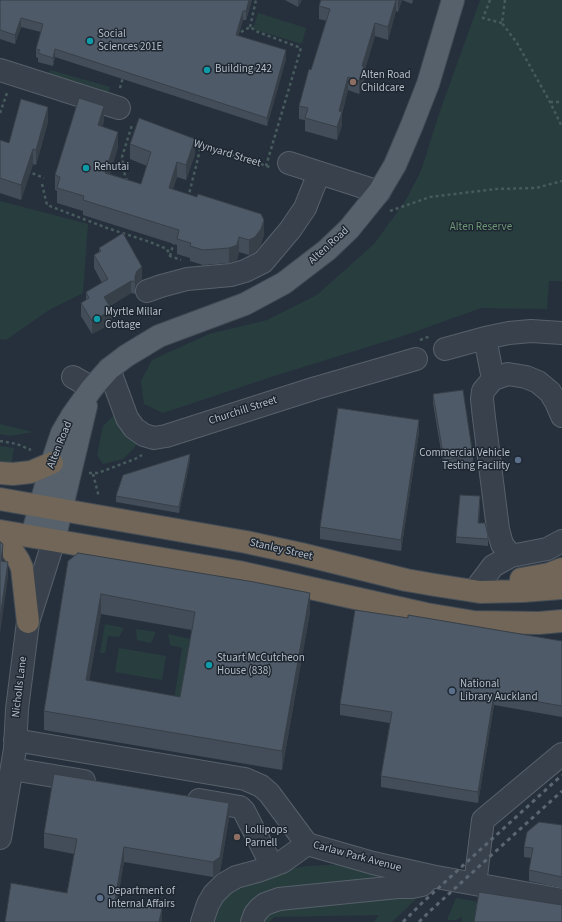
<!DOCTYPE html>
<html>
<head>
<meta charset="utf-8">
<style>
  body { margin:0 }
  canvas { display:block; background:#25303c }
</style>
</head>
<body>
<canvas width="562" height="922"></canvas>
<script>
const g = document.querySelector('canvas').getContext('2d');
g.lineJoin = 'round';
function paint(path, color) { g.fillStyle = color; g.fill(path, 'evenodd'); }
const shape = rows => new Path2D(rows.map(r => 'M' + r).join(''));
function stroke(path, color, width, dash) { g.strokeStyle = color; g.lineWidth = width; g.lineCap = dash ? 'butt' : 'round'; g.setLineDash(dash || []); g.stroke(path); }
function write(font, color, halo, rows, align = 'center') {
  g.font = font + ' "Source Sans 3",sans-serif'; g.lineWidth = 3; g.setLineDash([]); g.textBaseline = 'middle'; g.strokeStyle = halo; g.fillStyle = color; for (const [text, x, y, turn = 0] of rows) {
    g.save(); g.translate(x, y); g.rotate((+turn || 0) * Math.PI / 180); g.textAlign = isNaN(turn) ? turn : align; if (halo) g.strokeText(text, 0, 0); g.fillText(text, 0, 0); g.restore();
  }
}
paint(shape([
  [480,0,562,0,562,281,549,281,547,309,481,308,406,335,271,377,163,413,144,404,141,381,152,360,209,334,267,320,317,295,374,244,406,200,421,171,438,117],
  [258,13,306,28,302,44,253,29],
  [50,70,110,87,108,95,100,93,101,89,71,80,70,85,48,78],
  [0,201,88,224,83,293,49,310,6,340,0,339],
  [117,412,141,438,134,448,123,459,103,464,97,455,103,426],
  [0,424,33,432,10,436,0,434],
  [0,446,14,448,11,466,0,465],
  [105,624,124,628,119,637,108,636,105,653,100,653],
  [136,629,156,632,151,643,137,640],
  [168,634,190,639,177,714,173,707,182,648,170,645],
  [119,648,166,656,162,680,115,672],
  [346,864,418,881,297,890,248,922,209,922,230,886,284,870,307,866],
  [399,891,418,897,392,922,374,922,379,915,274,917,269,922,260,922,273,906],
  [456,898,479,902,476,922,462,922,462,917,456,920,448,920,448,917]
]), '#283d3e');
const minor = shape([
  [0,70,119,108],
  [289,163,379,192],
  [147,291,161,286,187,279,231,275,245,271,263,262,290,230,305,208,319,173],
  [485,338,493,379],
  [445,349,485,338,509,333,531,331,562,333],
  [109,369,127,418,134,428,144,435,154,438,166,436,316,388,416,359],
  [73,377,92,388],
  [511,556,502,544,498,529,484,418,482,399,483,391,493,379,508,374,526,377,538,382,550,392,556,402,562,416],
  [478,586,493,566,511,556,547,549,562,541],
  [15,740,245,779,261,786,269,793,307,844,373,863,431,876,562,900],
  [12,769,84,781],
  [199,800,240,807,244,811,272,866],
  [0,838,15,749,17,709,28,622,54,540],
  [475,884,483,820,562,754],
  [202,922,208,904,214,894,224,884,236,877,258,871,282,862,307,844],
  [252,922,255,914,260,908,265,904,279,899,398,887,412,887,422,885,431,876]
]);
const major = shape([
  [32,536,53,460,62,433,72,416,92,388,109,369,126,356,159,336,245,304,284,283,327,250,349,229,379,192,395,165,412,125,428,84,453,0],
  [54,540,86,406]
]);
const highway = shape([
  [0,473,13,474,31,472,52,463],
  [0,499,246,542,301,554,406,580,435,585,480,592,523,591,562,588],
  [0,531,239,572,426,614,474,622,539,623,562,621],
  [0,537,8,544,19,561,22,568,28,622],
  [521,579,549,574,562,569]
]);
stroke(minor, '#57606a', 24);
stroke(major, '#424b55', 24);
stroke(highway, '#444d57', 24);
stroke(shape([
  [490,0,483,18,502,23],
  [505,0,502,23,517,43,550,102,562,127],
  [250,27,256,0],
  [241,32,250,27,258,32,301,48,266,166],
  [120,88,123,77],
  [550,102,562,102],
  [0,113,7,93],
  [192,143,270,167],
  [27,171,44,178],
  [127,181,125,176,122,157,132,125],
  [42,184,47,205,107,228,150,242,167,249,170,256,181,260],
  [188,198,201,146],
  [390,211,430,197,496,189,536,188,562,181],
  [170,256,174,242],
  [420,340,431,336],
  [0,441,17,444,31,450],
  [89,473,98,473,135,459,142,455],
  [93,474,99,497]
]), '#475a5c', 2.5, [3, 3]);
stroke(minor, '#39424c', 22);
stroke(major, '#57616c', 22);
stroke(highway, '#716657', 22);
stroke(shape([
  [403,922,422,903,562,775],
  [419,922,430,911,562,791]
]), '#5b6673', 3, [4, 4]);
paint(shape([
  [0,0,252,0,246,20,243,20,238,36,286,59,267,126,55,57,53,66,38,62,38,58,36,57,36,49,41,32,21,27,15,44,0,39],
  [285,0,302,0,298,7],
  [321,0,413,0,412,4,402,0,398,12,396,11,388,40,375,36,364,72,364,80,359,94,348,90,342,114,342,125,337,140,305,131,305,120,299,119,299,106,311,70,327,21,319,19,319,6],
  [48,122,36,165,33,164,21,200,0,193,0,140,9,143],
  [104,122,102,126,118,147,110,174,141,184,147,166,130,159,130,144,195,154,186,180,177,177,173,189,264,235,261,244,255,252,249,255,239,252,237,260,229,263,203,265,190,261,190,258,177,254,177,245,83,215,83,211,57,203,57,191,55,190,55,175],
  [99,248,142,279,137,283,135,288,135,294,131,293,110,306,112,323,92,334,81,316,81,303,86,301,86,292,102,283,94,268,94,255,99,252],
  [433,394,473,456,473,465,444,469,433,403],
  [419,432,401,551,320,539,320,527],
  [190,460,179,513,116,502,116,496],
  [480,502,479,523,488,535,488,546,456,543,456,537],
  [78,553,310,612,282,770,44,730,44,711],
  [101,614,192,630,180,697,89,681],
  [408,618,562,641,562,717,494,705,478,803,381,787,381,776,390,723,340,715,340,704],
  [229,818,220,872,213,877,124,862,117,901,162,922,67,893,74,854,44,848,44,833],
  [562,825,562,888,529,881,529,870,531,858,524,857,524,847]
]), '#434d59');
paint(shape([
  [249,0,252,0,246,20,246,11],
  [298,0,302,0,298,7],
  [396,0,396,11,388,40,388,27],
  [398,0,402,0,398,12],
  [243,11,243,20,236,44,236,35],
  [21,18,21,27,15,44,15,35],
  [375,23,375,36,364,72,364,80,359,94,359,81,362,66],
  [55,49,55,57,53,66,53,58],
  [286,50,286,59,267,126,267,118],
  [348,77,348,90,342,114,342,125,337,140,337,127,339,111],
  [104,106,104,122,98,140,98,125],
  [48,107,48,122,36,165,36,150],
  [118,132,118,147,105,188,105,173],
  [195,139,195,154,186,180,186,165],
  [33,149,33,164,21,200,21,185],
  [177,162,177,177,169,203,169,188],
  [264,220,264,235,261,244,255,252,249,255,249,240],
  [239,237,239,252,237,260,229,263,229,248],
  [142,267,142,279,137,283,135,288,135,276,137,271],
  [131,281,131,293,104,309,104,297],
  [112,310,112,323,92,334,92,321],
  [419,420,419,432,401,551,401,540],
  [190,454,190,460,179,513,179,507],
  [3,545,3,560,1,576,1,561],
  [8,562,8,577,0,634,0,618],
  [310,593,310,612,282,770,282,751],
  [101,594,101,614,86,699,86,680],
  [494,694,494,705,478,803,478,792],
  [229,803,229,818,220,872,213,877,213,862],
  [124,847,124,862,115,916,115,900],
  [162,909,162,922,159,922]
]), '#373f48');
const building = shape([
  [0,0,249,0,246,11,243,11,236,35,286,50,267,118,55,49,53,58,38,53,40,50,36,49,43,24,21,18,15,35,0,30,0,0],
  [321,0,396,0,388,27,375,23,362,66,364,68,359,81,348,77,339,111,342,112,337,127,305,118,308,108,299,106,309,69,311,70,330,9,319,6,321,0],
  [79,98,104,106,98,125,118,132,105,173,141,184,151,152,130,144,139,118,195,139,186,165,177,162,169,188,197,197,198,194,261,214,264,220,261,229,255,237,249,240,239,237,237,245,229,248,203,250,190,246,191,243,177,239,179,230,83,200,84,196,57,188,60,177,55,175,79,98],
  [21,99,48,107,36,150,33,149,21,185,0,178,0,140,9,143,21,99],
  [123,233,142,267,137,271,135,276,135,282,131,281,104,297,112,310,92,321,81,303,89,298,86,292,108,279,94,255,101,251,99,248,123,233],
  [463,390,473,456,444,460,433,394,463,390],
  [338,408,419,420,401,540,320,527,338,408],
  [190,454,179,507,116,496,123,475,190,454],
  [460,495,480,496,478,523,485,523,488,535,488,539,456,537,460,495],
  [0,542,2,543,3,545,1,561,8,562,0,618,0,542],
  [78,553,254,582,310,593,282,751,44,711,68,561,78,553],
  [101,594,195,612,180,697,86,680,101,594],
  [355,610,408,618,408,615,562,641,562,706,494,694,478,792,381,776,392,712,340,704,355,610],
  [54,774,229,803,220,857,213,862,124,847,115,900,162,909,159,922,5,922,11,883,67,893,77,839,44,833,54,774],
  [539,822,562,825,562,877,529,870,533,848,524,847,527,832,539,822],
  [479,892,562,905,562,922,474,922,479,892]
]);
paint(building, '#4e5a67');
stroke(building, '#373f48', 1);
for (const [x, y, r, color] of [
  [90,41,4,"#0f9aa8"],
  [207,70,4,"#0f9aa8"],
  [353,82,4,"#8d6e63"],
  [86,168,4,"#0f9aa8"],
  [97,319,4,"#0f9aa8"],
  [518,460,4,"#5c6f8a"],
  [209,665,4,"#0f9aa8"],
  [452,691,4,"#5c6f8a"],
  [237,837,4,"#8d6e63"],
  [100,898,4,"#5c6f8a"]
]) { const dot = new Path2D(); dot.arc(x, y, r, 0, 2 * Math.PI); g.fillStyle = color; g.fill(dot); stroke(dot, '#1e2731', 1.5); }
write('11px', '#b5bdc7', '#1e2731', [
  ["Social",98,35],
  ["Sciences 201E",98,48],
  ["Building 242",215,70],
  ["Alten Road",361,76],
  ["Childcare",361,89],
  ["Rehutai",94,168],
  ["Myrtle Millar",105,313],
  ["Cottage",105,326],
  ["Commercial Vehicle",510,454,"right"],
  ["Testing Facility",510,467,"right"],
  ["Stuart McCutcheon",217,659],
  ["House (838)",217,672],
  ["National",460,685],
  ["Library Auckland",460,698],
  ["Lollipops",245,831],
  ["Parnell",245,844],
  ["Department of",108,892],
  ["Internal Affairs",108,905]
], 'left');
write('11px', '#b5bdc7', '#1e2731', [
  ["Wynyard Street",227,154,17],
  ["Alten Road",329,246,-42],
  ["Churchill Street",243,411,-18],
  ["Alten Road",60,445,-68],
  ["Stanley Street",281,550,13],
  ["Nicholls Lane",20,687,-83],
  ["Carlaw Park Avenue",357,857,15]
]);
write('11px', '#6d9775', '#1e2731', [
  ["Alten Reserve",481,228]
]);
</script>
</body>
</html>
